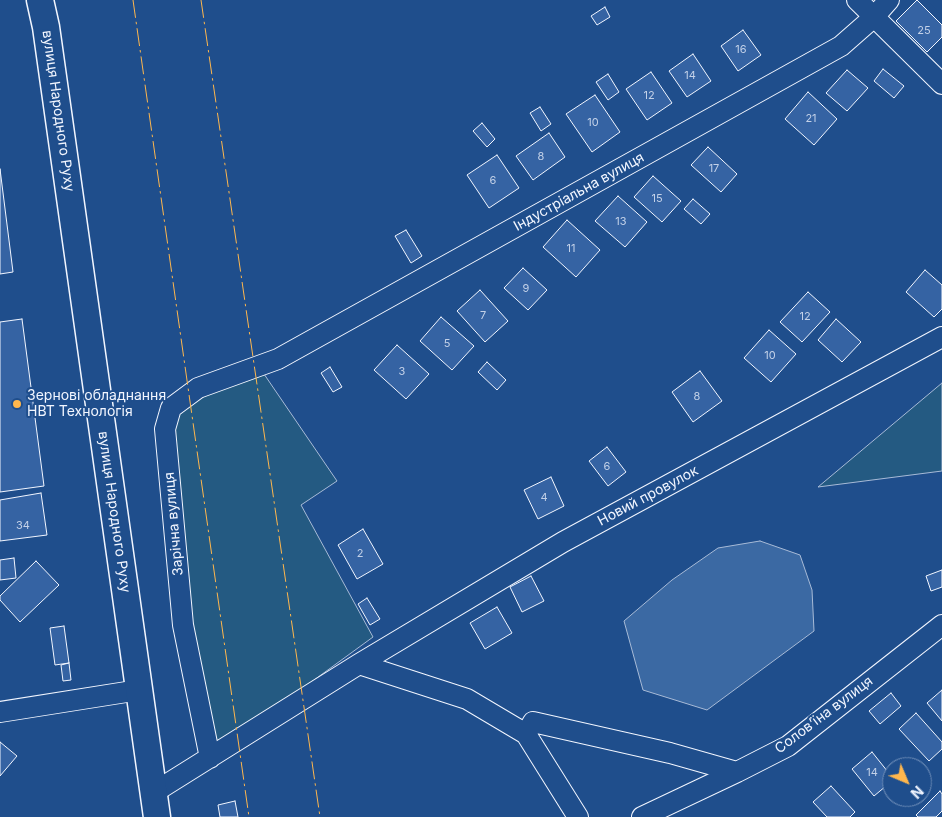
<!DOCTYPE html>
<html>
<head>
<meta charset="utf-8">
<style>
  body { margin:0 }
  #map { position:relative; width:942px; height:817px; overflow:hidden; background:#1f4e8c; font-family:Inter,sans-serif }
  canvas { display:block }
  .north { position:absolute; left:882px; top:757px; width:50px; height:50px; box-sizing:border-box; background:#1f4e8c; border:1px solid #7391ba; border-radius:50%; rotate:135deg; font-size:14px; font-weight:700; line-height:20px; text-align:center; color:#f2f6ff }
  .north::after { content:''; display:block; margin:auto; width:18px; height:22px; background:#ffb74d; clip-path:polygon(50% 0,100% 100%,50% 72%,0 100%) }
</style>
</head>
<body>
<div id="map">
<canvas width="942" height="817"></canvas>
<div class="north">N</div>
</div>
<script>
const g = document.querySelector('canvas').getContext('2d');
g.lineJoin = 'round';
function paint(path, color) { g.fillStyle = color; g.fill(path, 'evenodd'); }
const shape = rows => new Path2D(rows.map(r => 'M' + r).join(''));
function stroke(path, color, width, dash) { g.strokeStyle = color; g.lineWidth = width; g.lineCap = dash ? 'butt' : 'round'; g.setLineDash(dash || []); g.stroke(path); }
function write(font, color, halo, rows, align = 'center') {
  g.font = font + ' Inter,sans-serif'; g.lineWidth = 4; g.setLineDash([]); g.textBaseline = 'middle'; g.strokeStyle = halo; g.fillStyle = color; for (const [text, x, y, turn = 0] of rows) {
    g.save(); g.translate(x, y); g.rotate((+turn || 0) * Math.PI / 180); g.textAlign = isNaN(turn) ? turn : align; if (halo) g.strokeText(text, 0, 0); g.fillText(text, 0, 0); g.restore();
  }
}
const green = shape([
  [264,374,337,481,301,505,373,637,251,726,214,744,188,596,173,436,179,411,214,391,264,374],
  [942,383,942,471,818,487,942,383]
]);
paint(green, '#245a82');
stroke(green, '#a8bbd7', 1);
const water = shape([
  [760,541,800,555,812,590,814,631,707,710,643,690,624,621,672,580,718,548,760,541]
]);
paint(water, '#3b69a3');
stroke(water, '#a8bbd7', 1);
const building = shape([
  [917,0,942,25,942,37,927,52,896,21,917,0],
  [605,7,610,17,597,25,591,16,605,7],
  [743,30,761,55,738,71,721,46,743,30],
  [693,54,711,81,687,97,669,71,693,54],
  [883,69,904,86,894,98,874,81,883,69],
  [847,70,868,88,847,111,826,93,847,70],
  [651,72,672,103,647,120,626,89,651,72],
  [608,74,619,92,608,100,596,82,608,74],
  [808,92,837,119,814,145,785,119,808,92],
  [595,95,620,132,592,152,566,114,595,95],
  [540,107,551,124,541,131,530,113,540,107],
  [482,123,495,139,487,147,473,131,482,123],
  [549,133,565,157,533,180,516,156,549,133],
  [708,147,737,174,721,192,691,165,708,147],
  [497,155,519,188,489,208,467,175,497,155],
  [0,169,13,272,0,274,0,169],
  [653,176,681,201,662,222,634,197,653,176],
  [618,196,647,222,625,247,595,221,618,196],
  [693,199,710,214,701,224,684,209,693,199],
  [567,220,600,250,576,277,543,247,567,220],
  [406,230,422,256,411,263,395,236,406,230],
  [523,268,547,290,528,310,504,288,523,268],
  [925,270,942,285,942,309,934,317,906,292,925,270],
  [480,290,508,321,485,342,457,311,480,290],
  [808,292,830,312,802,342,780,322,808,292],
  [441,317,474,346,452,370,420,341,441,317],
  [22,319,44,486,0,492,0,322,22,319],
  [836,319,861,342,842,362,818,340,836,319],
  [769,330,796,354,771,382,744,358,769,330],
  [397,345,429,374,406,399,374,370,397,345],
  [487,362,506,380,497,390,478,372,487,362],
  [330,367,342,387,333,392,321,373,330,367],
  [700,371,722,401,693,422,672,392,700,371],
  [607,447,626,472,608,486,589,461,607,447],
  [551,477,564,506,538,519,524,490,551,477],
  [41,493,47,535,0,541,0,500,41,493],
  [363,529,383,564,357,579,338,545,363,529],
  [14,558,16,578,0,580,0,560,14,558],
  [36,561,59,585,20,622,0,600,0,596,36,561],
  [942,570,942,587,931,591,926,576,942,570],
  [531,576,544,601,522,612,510,587,531,576],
  [367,598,380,619,370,625,358,604,367,598],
  [497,607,512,633,485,649,470,623,497,607],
  [64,626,69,663,55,665,50,628,64,626],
  [69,663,71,680,63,681,61,665,69,663],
  [942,690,942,721,927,703,942,690],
  [891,693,901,706,880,724,869,711,891,693],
  [916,713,942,742,942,749,929,761,899,729,916,713],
  [0,742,17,756,0,776,0,742],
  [872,752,892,777,892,781,874,796,852,769,872,752],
  [831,786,855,812,850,817,827,817,813,802,831,786],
  [940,791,942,794,942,811,936,817,918,817,916,815,940,791],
  [235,801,238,817,220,817,218,805,235,801]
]);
paint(building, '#3563a3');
stroke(building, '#f2f6ff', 1);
const minor = shape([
  [857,0,942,84],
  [359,664,467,699,526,734,578,817],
  [0,712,139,690],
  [526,734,533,722,670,753,737,772],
  [210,758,183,625,165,429,171,408,198,388,278,359,841,46,874,17,889,0],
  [153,793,359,664,563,542,942,337],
  [642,817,737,772,788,746,942,625]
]);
const major = shape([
  [40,0,46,27,157,817]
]);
stroke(minor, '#f2f6ff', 22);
stroke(major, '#f2f6ff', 29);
stroke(minor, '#1f4e8c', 20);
stroke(major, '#1f4e8c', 26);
stroke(shape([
  [133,0,249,817],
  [201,0,320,817]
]), '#ffb74d', 1, [18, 4, 2.5, 4]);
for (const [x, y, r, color] of [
  [17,404,5,"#ffb74d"]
]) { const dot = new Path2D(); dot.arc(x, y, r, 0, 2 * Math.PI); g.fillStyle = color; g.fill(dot); stroke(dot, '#1f4e8c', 2); }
write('11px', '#c3d1e8', null, [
  ["25",924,31],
  ["16",741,50],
  ["14",690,76],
  ["12",649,96],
  ["21",811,119],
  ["10",593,123],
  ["8",541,157],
  ["17",714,169],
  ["6",493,181],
  ["15",657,199],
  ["13",621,222],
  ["11",571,249],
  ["9",526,289],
  ["7",483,316],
  ["12",805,317],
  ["5",447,344],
  ["10",770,356],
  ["3",402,372],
  ["8",697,397],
  ["6",607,467],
  ["4",544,498],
  ["34",23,526],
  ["2",360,554],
  ["14",872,773]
]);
write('14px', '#f2f6ff', '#1f4e8c', [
  ["вулиця Народного Руху",58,111,82],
  ["Індустріальна вулиця",579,192,-29],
  ["Новий провулок",648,496,-28],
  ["вулиця Народного Руху",114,512,82],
  ["Зарічна вулиця",174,524,-95],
  ["Соловʼїна вулиця",824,715,-37]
]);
write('14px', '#f2f6ff', '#1f4e8c', [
  ["Зернові обладнання",27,396],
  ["НВТ Технологія",27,412]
], 'left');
</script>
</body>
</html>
